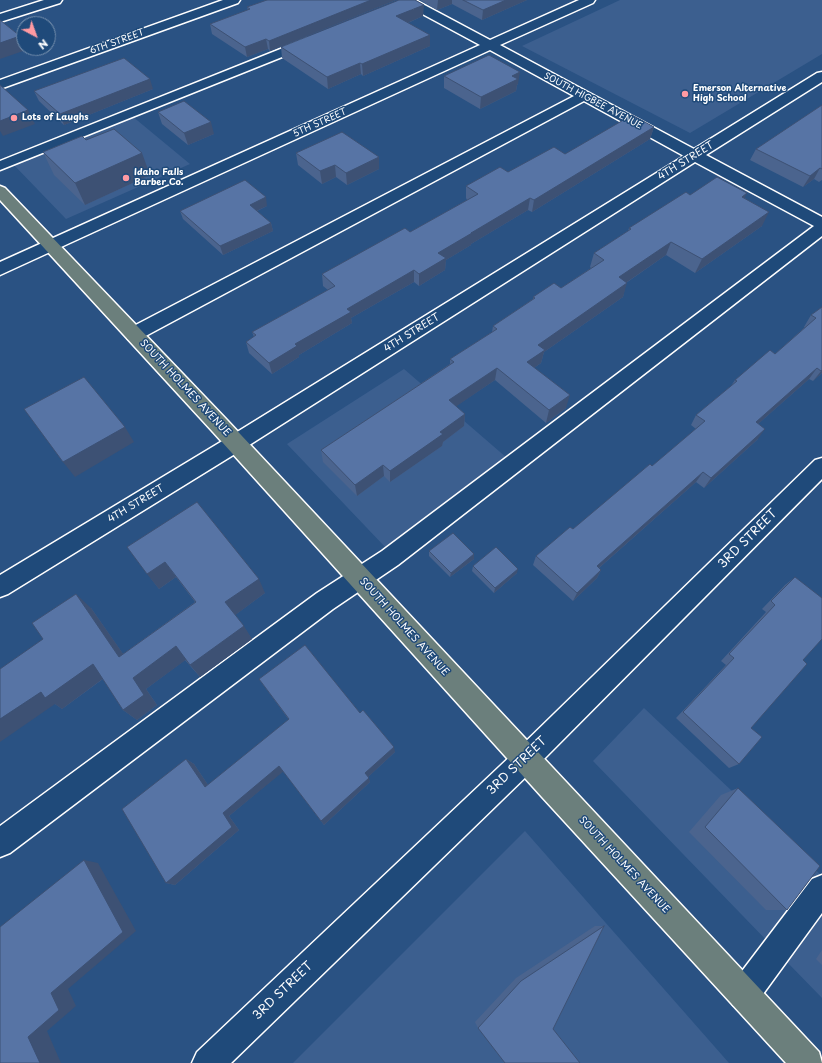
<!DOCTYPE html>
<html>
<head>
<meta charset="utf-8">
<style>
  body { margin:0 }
  #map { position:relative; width:822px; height:1063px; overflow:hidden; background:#2a5283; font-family:"Playpen Sans",sans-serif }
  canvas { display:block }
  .north { position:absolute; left:16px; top:16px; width:40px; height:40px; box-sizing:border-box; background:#1f4a7a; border:1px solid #7992af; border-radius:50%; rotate:139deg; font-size:11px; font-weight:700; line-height:16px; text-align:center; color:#fff }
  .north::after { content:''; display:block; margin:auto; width:14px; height:18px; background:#ff9aa2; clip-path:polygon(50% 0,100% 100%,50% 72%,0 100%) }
</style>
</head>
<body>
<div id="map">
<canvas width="822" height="1063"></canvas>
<div class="north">N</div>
</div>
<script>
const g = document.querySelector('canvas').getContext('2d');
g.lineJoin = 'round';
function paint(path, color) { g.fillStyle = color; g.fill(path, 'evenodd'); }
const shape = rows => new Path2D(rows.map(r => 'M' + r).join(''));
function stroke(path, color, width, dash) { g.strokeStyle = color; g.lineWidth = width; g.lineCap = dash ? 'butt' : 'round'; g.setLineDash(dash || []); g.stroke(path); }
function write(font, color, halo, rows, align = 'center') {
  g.font = font + ' "Playpen Sans",sans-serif'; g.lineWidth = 3; g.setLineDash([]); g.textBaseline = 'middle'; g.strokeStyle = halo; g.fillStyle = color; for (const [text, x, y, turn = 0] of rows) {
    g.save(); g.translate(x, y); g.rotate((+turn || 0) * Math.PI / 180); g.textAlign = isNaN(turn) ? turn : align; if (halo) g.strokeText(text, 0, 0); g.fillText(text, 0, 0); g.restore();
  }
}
paint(shape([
  [620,0,822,0,822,54,690,133,522,46],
  [132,116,190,164,66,219,13,164],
  [404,369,507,458,386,548,287,444],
  [644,708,821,875,771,945,593,761],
  [525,831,729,1063,293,1063],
  [822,913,822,998,787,962]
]), '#3c5f8f');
const minor = shape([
  [44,0,62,0,60,3,0,22,0,14,44,0],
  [223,0,240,0,238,3,0,89,0,80,223,0],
  [400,0,415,0,490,40,579,0,595,0,593,3,500,45,694,149,817,73,822,72,822,82,706,155,822,217,822,236,398,565,333,609,10,853,0,857,0,826,317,593,382,551,814,226,695,162,243,449,8,594,0,597,0,575,229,437,684,156,584,101,140,339,134,341,128,339,125,334,128,329,574,96,490,50,0,275,0,262,480,45,402,3,400,0],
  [308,38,312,39,314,42,312,45,0,170,0,161,308,38],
  [822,458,822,479,535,768,231,1063,192,1063,197,1052,517,750,815,460,822,458],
  [822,875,822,913,755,1005,744,1009,733,1005,729,994,733,983,812,879,822,875]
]);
const major = shape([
  [0,186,5,188,227,420,819,1052,822,1063,786,1063,542,797,213,432,0,200,0,186]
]);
stroke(minor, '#fff', 3);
stroke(major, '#fff', 3);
paint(minor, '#1f4a7a');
paint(major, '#6b7f7c');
paint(shape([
  [267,0,396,0,270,51,268,49,247,57,212,34,210,24,248,10,247,7],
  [420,0,527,0,482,20,452,4,437,10],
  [423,16,408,23,430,46,363,76,361,74,328,89,282,58,281,47],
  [444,76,518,84,517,85,516,91,480,109,444,88],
  [153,89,64,125,39,101,34,91],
  [822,105,822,180,819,182,814,179,803,187,750,160,756,149],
  [158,112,214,134,188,145,162,124],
  [654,127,650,139,532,212,528,210,471,244,471,245,446,260,445,270,419,286,414,282,351,318,352,323,299,355,299,357,272,374,249,353,246,342,254,337,252,332,328,290,323,286,322,274,410,232,467,200,466,198,466,186,508,172],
  [86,140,150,175,85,205,54,175,43,152],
  [296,153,379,157,379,169,347,185,336,177,322,184,298,165],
  [690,195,745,198,762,226,695,273,666,255,626,283,623,297,544,352,541,363,534,368,566,408,546,423,495,380,456,406,465,414,464,426,443,442,442,446,390,482,384,476,357,496,323,462,321,450,450,364,450,359,492,332,493,326,533,299,533,297,561,288,591,268,590,267,594,253,628,231,629,228],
  [267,206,257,211,271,223,273,231,223,255,183,219,180,211],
  [822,307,822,373,813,381,809,379,758,424,758,439,704,488,696,482,599,568,601,570,597,578,573,601,533,565,536,556,573,529,652,466,696,429,691,425,696,415,731,386,735,380,775,354,805,327,804,327,811,315],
  [127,547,265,593,235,615,252,639,200,677,185,660,146,689,157,705,137,720,123,710,103,679,62,709,55,704,43,639,91,608,123,654,195,602,176,577,159,589],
  [429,551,474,559,450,577,429,556],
  [473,566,517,573,494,593,472,571],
  [795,577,803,660,751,728,739,764,729,768,676,718,726,665,721,661,766,612,762,609,785,585],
  [259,679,360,713,395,752,368,777,370,782,324,825,321,821,283,771,229,816,239,830,175,885,166,883,186,759,194,764,208,785,289,720],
  [738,788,787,910,766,910,689,832,721,795],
  [595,926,604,926,478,1028,475,1022,516,978],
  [822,950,822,965,816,959]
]), '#4b648e');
paint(shape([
  [371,0,396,0,270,51,269,41],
  [438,0,452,0,452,4,437,10],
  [506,0,527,0,482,20,483,10],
  [424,5,423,16,396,28,396,16],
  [430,35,430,46,363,76,362,64],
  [20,36,24,46,24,48,25,48,26,50,0,59,0,43],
  [266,39,268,49,247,57,245,47],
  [360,63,361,74,328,89,327,77],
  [520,72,518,84,517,85,516,91,480,109,481,97,512,76],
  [150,79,153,89,64,125,60,114],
  [28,110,35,124,3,136,0,131,0,121],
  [211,122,214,134,188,145,184,133],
  [654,127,650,139,532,212,534,200],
  [142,153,150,175,85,205,75,183],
  [379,157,379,169,347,185,346,173],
  [335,165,336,177,322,184,320,171],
  [820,168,814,179,803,187,810,176],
  [747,193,740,207,742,197],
  [266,197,267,206,252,213,250,205],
  [530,198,528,210,471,244,471,245,446,260,445,270,419,286,419,274,438,253,471,233],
  [769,212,762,226,695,273,702,259],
  [271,223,273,231,223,255,220,246],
  [671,242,666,255,614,291,619,277],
  [414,270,414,282,351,318,352,323,299,355,299,357,272,374,269,363,295,344,347,309],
  [627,283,623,297,544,352,541,363,524,375,527,362,538,345],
  [497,368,495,380,448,412,449,400],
  [817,368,809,379,749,432,756,422],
  [822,370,822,373,813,381],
  [570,395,566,408,546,423,549,410],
  [465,414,464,426,443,442,442,446,390,482,390,471,440,432],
  [125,427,134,442,75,477,63,462],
  [765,429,758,439,704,488,711,478],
  [383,465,384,476,357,496,355,485],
  [703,472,696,482,592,574,597,566],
  [474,554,474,559,450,577,451,573],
  [165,562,176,577,159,589,147,574],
  [518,569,517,573,494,593,495,588],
  [601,570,597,578,573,601,577,593],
  [259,579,265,593,234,616,225,602],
  [76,594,91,608,133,668,119,657],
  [244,626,252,639,200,677,190,665],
  [176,646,187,659,146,689,157,705,137,720,123,710,133,678],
  [93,664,108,675,62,709,55,704,0,742,0,719,41,692],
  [394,747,395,752,367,778,365,773],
  [186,759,194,764,212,791,205,787],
  [279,766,284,771,229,816,239,830,175,885,166,883,223,813],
  [369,778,370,782,324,825,321,821],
  [84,860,98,863,136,931,68,989,76,1006,47,1031,61,1063,40,1063,28,1037,51,993]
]), '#3d5174');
const building = shape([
  [267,0,371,0,269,41,266,39,245,47,210,24,250,9,247,7,267,0],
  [399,0,415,0,424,5,396,16,430,35,362,64,360,63,327,77,281,47,399,0],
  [463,0,506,0,483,10,463,0],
  [0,20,20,36,0,43,0,20],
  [489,55,520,72,512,76,518,79,481,97,444,76,489,55],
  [124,58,150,79,60,114,34,91,124,58],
  [0,85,28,110,0,121,0,85],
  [184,101,211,122,184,133,158,112,184,101],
  [822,105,822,169,820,168,810,176,756,149,822,105],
  [632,115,654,127,534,200,530,198,471,233,472,233,438,253,446,258,419,274,414,270,347,309,351,312,295,344,297,346,269,363,246,342,256,335,252,332,335,286,322,274,405,228,410,232,478,194,466,186,500,167,508,172,554,147,565,154,632,115],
  [114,129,142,153,75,183,43,152,82,136,86,140,114,129],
  [342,132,379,157,346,173,335,165,320,171,296,153,342,132],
  [717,177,747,193,742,197,769,212,702,259,671,242,619,277,627,283,538,345,545,350,527,362,570,395,549,410,497,368,449,400,465,414,440,432,443,434,390,471,383,465,355,485,321,450,454,362,450,359,497,329,493,326,535,298,533,297,554,283,561,288,604,260,594,253,631,229,629,228,686,192,690,195,717,177],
  [245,180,266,197,250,205,271,223,220,246,180,211,245,180],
  [822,307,822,370,821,371,817,368,756,422,765,429,711,478,703,472,597,566,601,570,577,593,536,556,570,527,573,529,650,464,652,466,705,421,696,415,737,381,735,380,770,350,775,354,816,318,811,315,822,307],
  [84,377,125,427,63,462,24,409,84,377],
  [197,502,259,579,225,602,244,626,190,665,176,646,133,678,144,695,123,710,93,664,45,698,41,692,0,719,0,669,43,639,32,623,76,594,119,657,196,602,165,562,147,574,127,547,197,502],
  [453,533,474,554,451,573,429,551,453,533],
  [496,547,518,569,495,588,473,566,496,547],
  [795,577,822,598,822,639,803,660,807,664,751,728,762,737,739,764,683,712,734,658,729,654,775,605,771,601,795,577],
  [305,645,360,713,363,710,394,747,365,773,369,778,321,821,279,766,223,813,232,827,166,883,122,809,186,759,205,787,289,719,259,679,305,645],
  [738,788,820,866,787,910,705,827,738,788],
  [84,860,123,932,51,993,59,1010,28,1037,40,1063,0,1063,0,927,84,860],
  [604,926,553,1029,580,1063,505,1063,478,1028,521,981,604,926]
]);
paint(building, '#5774a5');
stroke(building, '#3d5174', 1);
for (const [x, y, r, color] of [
  [685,94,4,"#ff9aa2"],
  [14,118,4,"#ff9aa2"],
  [126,178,4,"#ff9aa2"]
]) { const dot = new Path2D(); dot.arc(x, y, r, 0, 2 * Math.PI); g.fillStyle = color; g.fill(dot); stroke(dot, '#1f4a7a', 1.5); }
write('9px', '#fff', '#1f4a7a', [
  ["6TH STREET",117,42,-20],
  ["SOUTH HIGBEE AVENUE",593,101,28],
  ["5TH STREET",320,123,-24]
]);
write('bold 9px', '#fff', '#1f4a7a', [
  ["Emerson Alternative",693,89],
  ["High School",693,99],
  ["Lots of Laughs",22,118],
  ["Idaho Falls",134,173],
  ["Barber Co.",134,183]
], 'left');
write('10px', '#fff', '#1f4a7a', [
  ["4TH STREET",686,161,-32],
  ["4TH STREET",412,333,-32],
  ["SOUTH HOLMES AVENUE",185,388,47],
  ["4TH STREET",136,504,-31],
  ["SOUTH HOLMES AVENUE",404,627,48],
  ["SOUTH HOLMES AVENUE",624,865,47]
]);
write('12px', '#fff', '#1f4a7a', [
  ["3RD STREET",748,539,-45],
  ["3RD STREET",517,766,-44],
  ["3RD STREET",283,991,-44]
]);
</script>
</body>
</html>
